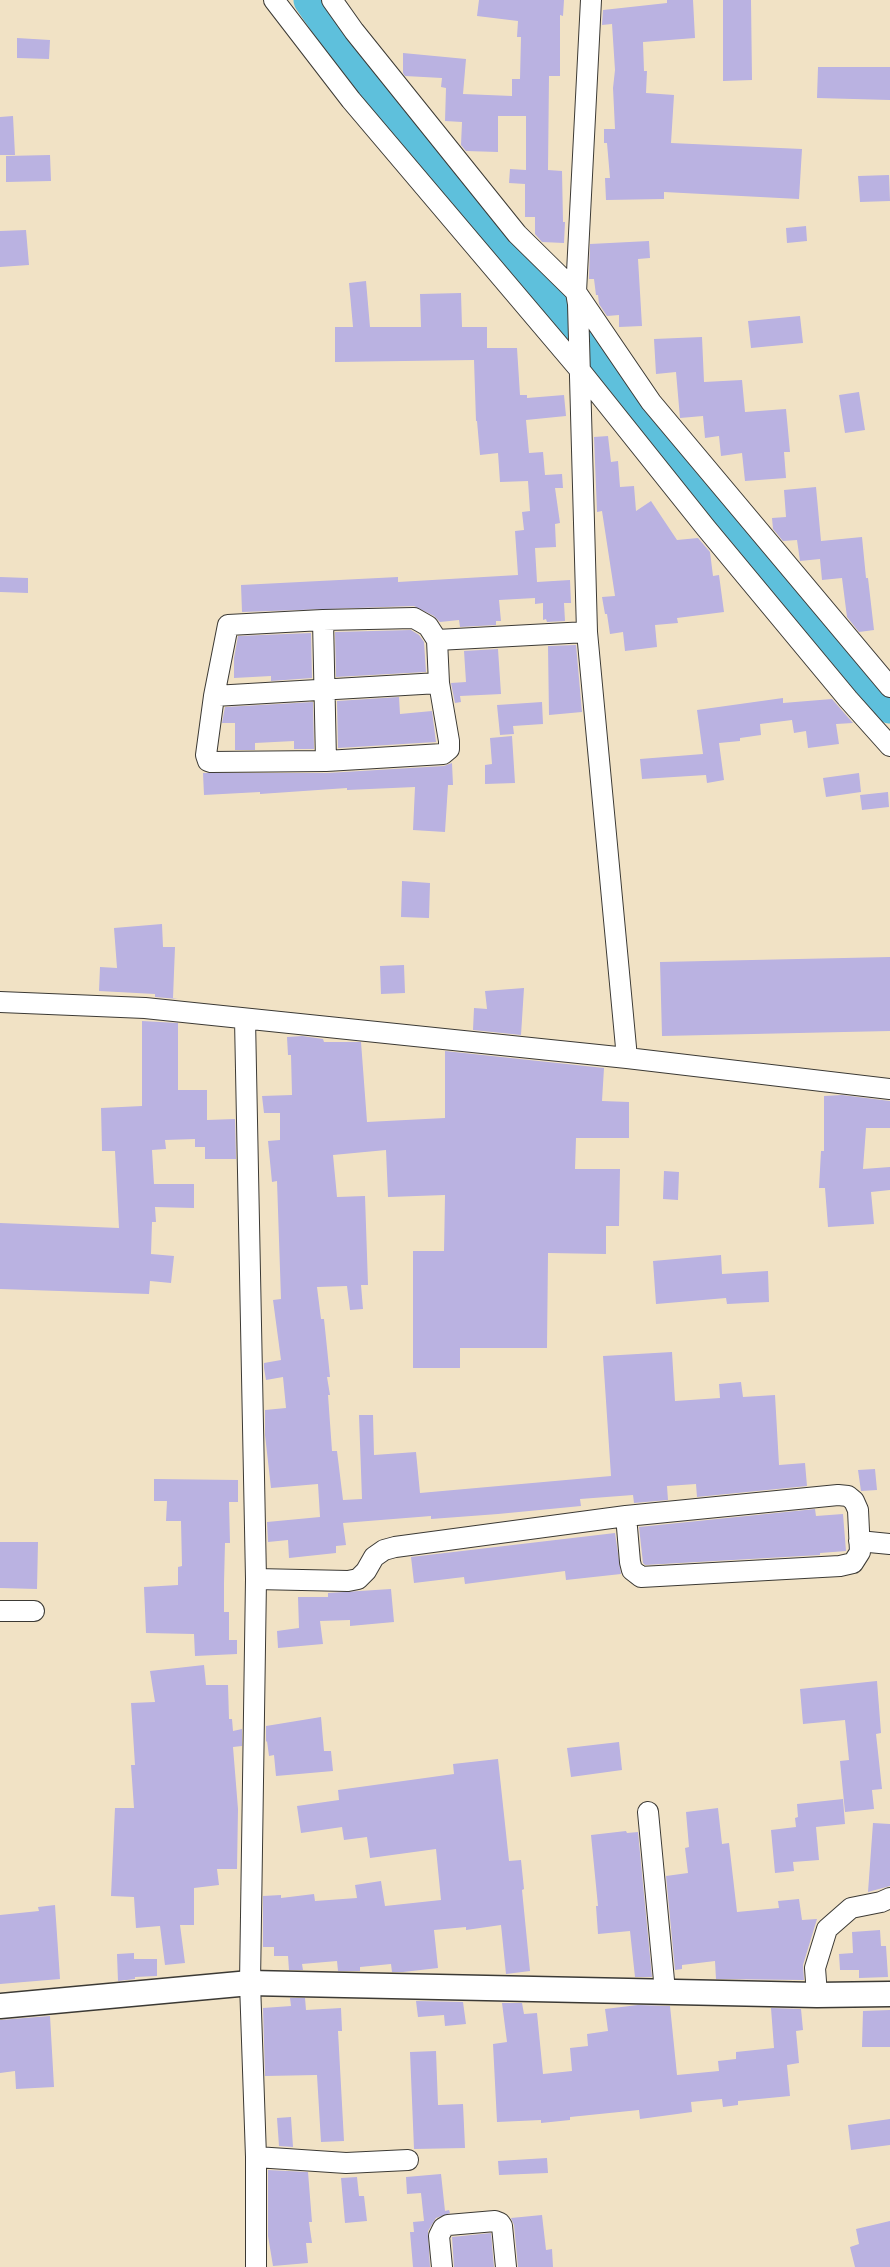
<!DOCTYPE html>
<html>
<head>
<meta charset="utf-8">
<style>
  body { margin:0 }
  canvas { display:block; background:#f1e2c5 }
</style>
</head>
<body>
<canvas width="890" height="2267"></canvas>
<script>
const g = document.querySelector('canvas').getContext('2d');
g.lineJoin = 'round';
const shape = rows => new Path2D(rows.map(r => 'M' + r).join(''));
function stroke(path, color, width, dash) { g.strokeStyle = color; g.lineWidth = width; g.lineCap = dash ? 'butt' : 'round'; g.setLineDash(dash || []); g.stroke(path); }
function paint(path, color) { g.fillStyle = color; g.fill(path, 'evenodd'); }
stroke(shape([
  [310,0,382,104,890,707]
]), '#5ec0dc', 33);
paint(shape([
  [479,0,564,0,563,16,560,15,560,76,549,76,548,170,562,171,563,222,565,222,564,243,542,242,535,234,535,217,525,217,525,184,509,183,510,169,526,170,526,116,498,116,498,152,466,151,461,145,462,122,445,121,446,88,441,87,442,78,405,76,403,73,403,53,466,59,463,94,512,96,512,79,520,79,521,37,517,37,518,21,477,16],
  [667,0,693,0,695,38,643,42,644,71,647,71,646,93,674,95,671,143,802,149,799,199,664,192,664,199,606,200,605,178,610,178,607,143,604,143,604,129,615,129,613,88,615,70,612,24,602,25,603,10,667,3],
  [723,0,751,0,752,80,723,81],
  [17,38,50,40,49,59,17,58],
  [818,67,890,67,890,100,817,98],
  [13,116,15,155,0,155,0,117],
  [50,155,51,181,6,182,6,156],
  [889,175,890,201,860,202,858,176],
  [806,226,807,241,787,243,786,228],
  [26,230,29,265,0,267,0,231],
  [649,241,650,258,638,259,642,326,619,327,619,315,607,316,599,304,598,295,596,295,594,279,589,279,590,244],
  [366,281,370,327,421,327,420,294,461,293,462,327,487,327,487,348,517,348,520,395,527,395,527,398,564,395,566,416,526,420,529,453,543,452,545,475,562,474,563,488,555,488,560,523,555,524,556,547,535,548,537,582,570,580,571,603,564,603,565,621,547,622,546,619,543,620,543,603,535,604,535,598,499,600,501,621,496,621,496,625,460,627,459,620,440,622,434,616,414,606,242,612,241,585,398,577,398,582,518,575,515,531,524,530,522,512,530,511,528,481,500,482,498,453,480,455,477,421,476,421,474,360,335,362,335,327,353,327,349,283],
  [800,316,803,343,751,348,748,321],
  [702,337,704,382,742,380,745,412,786,409,790,452,784,452,786,478,745,481,742,453,721,456,719,436,705,438,703,416,680,418,676,372,656,374,654,339],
  [859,392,865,430,845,433,839,395],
  [608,436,611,462,618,461,620,487,634,486,636,511,651,501,677,540,698,538,710,552,713,576,719,575,724,612,677,618,678,623,655,625,657,647,625,651,623,632,610,634,607,614,605,614,602,597,615,596,602,511,597,512,594,437],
  [816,487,821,541,862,537,866,578,868,578,874,630,859,632,847,617,842,578,822,580,820,559,800,561,797,540,783,541,773,529,772,518,786,517,784,490],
  [0,577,28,578,28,593,0,592],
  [411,630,419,635,424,642,426,672,336,677,335,632],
  [311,633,312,678,271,681,271,676,234,678,234,658,238,636],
  [576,645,582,712,549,715,548,646],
  [498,649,501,694,460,696,461,702,455,703,451,683,466,682,464,651],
  [399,697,400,714,432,711,436,742,338,748,337,701],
  [783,698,783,703,832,699,853,723,836,724,839,744,808,748,806,731,794,733,792,720,760,724,761,735,740,738,740,741,719,743,724,780,707,783,706,775,642,779,640,759,703,754,697,710],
  [313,702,314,749,294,749,294,741,255,743,255,750,235,750,235,723,222,723,225,707],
  [542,702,543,724,513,726,514,734,500,735,497,705],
  [512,736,515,783,485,784,485,765,492,764,490,738],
  [452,763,453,785,448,785,445,832,413,830,415,787,347,790,347,788,260,794,260,792,204,795,203,773,327,773,444,766],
  [859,773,861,792,826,797,823,778],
  [888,792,889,807,862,810,860,795],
  [402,881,430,883,429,918,401,917],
  [162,924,163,947,175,947,173,998,178,999,155,997,155,994,99,991,100,967,117,968,114,928],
  [890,957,890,1031,662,1036,660,962],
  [404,965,405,993,381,994,380,966],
  [524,988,521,1035,473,1030,474,1008,487,1009,485,991],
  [142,1021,178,1023,178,1090,207,1090,207,1120,235,1119,236,1159,205,1159,205,1147,195,1147,195,1139,165,1140,166,1149,152,1150,154,1184,194,1184,194,1208,155,1207,156,1222,152,1222,151,1254,174,1256,171,1283,150,1281,149,1294,0,1289,0,1223,119,1228,115,1151,102,1151,101,1108,142,1106],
  [302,1036,323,1039,324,1042,361,1042,367,1122,445,1118,445,1051,604,1068,602,1101,629,1102,629,1138,576,1138,575,1169,620,1169,619,1226,606,1226,606,1254,548,1253,547,1348,460,1348,460,1368,413,1368,413,1251,444,1251,445,1195,388,1197,386,1150,333,1155,337,1197,365,1196,368,1285,361,1285,363,1309,350,1310,347,1286,317,1287,321,1319,324,1319,330,1377,327,1377,330,1395,328,1395,332,1451,337,1451,343,1500,362,1499,359,1415,373,1415,374,1455,416,1452,420,1493,611,1476,603,1356,672,1352,675,1401,720,1398,719,1384,741,1382,743,1397,775,1395,779,1465,805,1463,807,1486,697,1497,696,1484,667,1486,668,1500,634,1503,633,1495,580,1499,581,1506,498,1514,431,1519,431,1516,343,1523,346,1545,336,1546,336,1553,289,1558,288,1540,268,1542,267,1522,320,1517,318,1484,271,1488,265,1435,265,1410,286,1408,283,1377,266,1380,264,1368,264,1363,281,1360,273,1300,281,1299,277,1181,272,1182,268,1141,280,1140,280,1113,264,1113,262,1096,292,1095,291,1055,288,1055,287,1037],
  [842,1095,890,1101,890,1128,866,1128,863,1169,890,1167,890,1190,871,1192,874,1224,828,1227,825,1188,819,1188,821,1151,824,1151,824,1096],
  [664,1171,679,1172,678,1200,663,1199],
  [721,1255,722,1274,768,1271,769,1302,727,1304,726,1298,656,1304,653,1261],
  [875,1469,877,1490,861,1491,858,1470],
  [154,1479,238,1480,238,1502,229,1502,230,1543,225,1543,224,1583,224,1612,229,1612,229,1640,237,1640,237,1654,195,1656,194,1634,146,1633,144,1587,178,1585,178,1567,182,1566,181,1521,166,1521,167,1501,154,1501],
  [815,1509,816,1516,843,1514,846,1551,820,1553,820,1555,645,1565,643,1563,639,1527],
  [615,1533,621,1574,566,1580,565,1571,465,1584,464,1577,414,1583,411,1557],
  [0,1542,38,1542,37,1589,0,1588],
  [391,1589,394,1622,350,1626,350,1620,320,1621,323,1644,278,1648,277,1631,299,1628,298,1597,328,1597,328,1593],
  [204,1665,206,1685,228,1685,229,1719,232,1719,233,1731,242,1729,242,1746,233,1747,238,1809,237,1869,217,1869,219,1885,194,1888,194,1925,180,1925,185,1963,165,1965,160,1926,136,1928,134,1897,111,1896,115,1808,134,1808,131,1765,135,1765,131,1703,155,1702,150,1671],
  [877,1681,881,1733,876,1734,882,1789,872,1790,874,1809,845,1812,840,1761,849,1760,845,1720,803,1724,800,1689],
  [321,1717,324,1751,331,1751,333,1771,276,1776,274,1755,269,1756,267,1741,266,1742,266,1726],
  [619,1742,622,1770,571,1777,567,1748],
  [498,1759,509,1861,521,1860,524,1889,522,1890,530,1971,506,1974,501,1925,466,1930,466,1927,434,1930,438,1968,403,1972,392,1972,391,1964,360,1967,360,1971,338,1971,337,1961,302,1964,303,1970,289,1970,288,1956,274,1956,274,1947,263,1947,263,1896,281,1895,281,1898,314,1894,315,1901,357,1898,355,1885,381,1881,385,1906,441,1900,436,1849,370,1858,367,1837,344,1840,342,1827,301,1833,297,1806,339,1800,338,1790,454,1774,453,1764],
  [843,1799,845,1824,816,1827,819,1860,793,1862,794,1871,775,1873,771,1830,796,1827,795,1818,798,1817,797,1804],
  [718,1808,722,1844,729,1843,737,1912,779,1908,778,1901,799,1899,802,1920,817,1919,803,1965,804,1980,716,1979,715,1961,682,1965,682,1969,675,1970,666,1876,688,1873,685,1848,689,1847,686,1812],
  [873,1823,890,1824,890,1886,868,1892],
  [626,1831,627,1833,638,1832,652,1977,635,1977,630,1931,598,1934,596,1906,598,1906,591,1835],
  [55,1905,60,1979,0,1984,0,1915,39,1911,38,1907],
  [880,1930,881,1946,886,1946,888,1977,859,1978,859,1970,840,1970,839,1954,853,1953,852,1932],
  [134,1953,134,1959,157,1959,157,1976,135,1977,135,1979,118,1981,117,1954],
  [290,1998,305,1998,306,2010,341,2008,342,2031,338,2031,344,2141,321,2142,317,2075,265,2076,263,2008,291,2006],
  [416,2001,463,2002,466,2024,445,2026,444,2015,418,2017],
  [502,2003,522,2003,524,2014,537,2013,543,2074,572,2071,570,2048,588,2046,587,2034,608,2031,605,2009,638,2005,670,2006,677,2075,719,2071,718,2061,736,2059,736,2052,774,2048,771,2008,801,2009,803,2030,796,2031,799,2063,787,2065,790,2096,738,2101,738,2105,723,2107,722,2099,691,2102,692,2112,640,2119,639,2110,570,2117,570,2120,541,2123,541,2120,497,2122,493,2044,507,2042],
  [890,2010,890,2047,862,2047,863,2011],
  [50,2016,54,2087,16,2089,15,2071,0,2073,0,2020],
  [436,2051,438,2105,463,2104,465,2148,414,2149,410,2052],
  [291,2117,293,2147,279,2146,277,2118],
  [890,2119,890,2145,851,2150,848,2125],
  [547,2158,548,2173,499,2175,498,2161],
  [268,2170,308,2172,312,2222,309,2222,312,2243,306,2243,308,2263,273,2266,268,2236],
  [441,2174,445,2211,449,2210,450,2213,436,2218,428,2231,430,2267,413,2267,410,2232,414,2232,413,2222,424,2221,421,2193,407,2194,406,2177],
  [357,2177,359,2196,364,2196,367,2221,345,2223,341,2178],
  [542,2215,546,2250,552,2249,553,2267,518,2267,514,2225,511,2218],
  [890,2221,890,2267,855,2267,850,2247,859,2244,856,2229],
  [491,2233,494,2267,454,2267,452,2237]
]), '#bab2e1');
const minor = shape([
  [274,0,351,100,579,369,706,528,848,699,890,746],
  [332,0,354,31,517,234,576,292,651,402,890,687],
  [591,0,576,292,578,304,587,632,627,1058],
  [323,620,228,625,214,696,206,755,208,761,211,762,326,761,323,620,414,618,428,626,437,640,587,632],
  [214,696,439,683,437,640],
  [326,761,443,754,449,749,449,741,439,683],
  [0,1002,145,1008,627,1058,890,1089],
  [245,1019,256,1579,250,1983,256,2157,256,2267],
  [859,1541,890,1544],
  [256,1579,348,1581,358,1579,366,1571,374,1557,384,1550,395,1547,626,1516,838,1495,848,1496,854,1501,858,1510,860,1552,853,1563,840,1566,641,1577,632,1570,630,1562,626,1516],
  [0,1611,34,1611],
  [648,1812,665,1991],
  [817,1995,815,1968,827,1929,851,1908,881,1902,890,1898],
  [256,2157,346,2163,408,2160],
  [442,2267,439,2236,443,2228,448,2225,495,2221,500,2223,502,2226,506,2267]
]);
const tertiary = shape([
  [0,2006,250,1983,817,1995,890,1994]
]);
stroke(minor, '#3c3a35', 22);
stroke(tertiary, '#3c3a35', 27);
stroke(minor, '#fff', 20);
stroke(tertiary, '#fff', 24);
</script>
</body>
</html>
